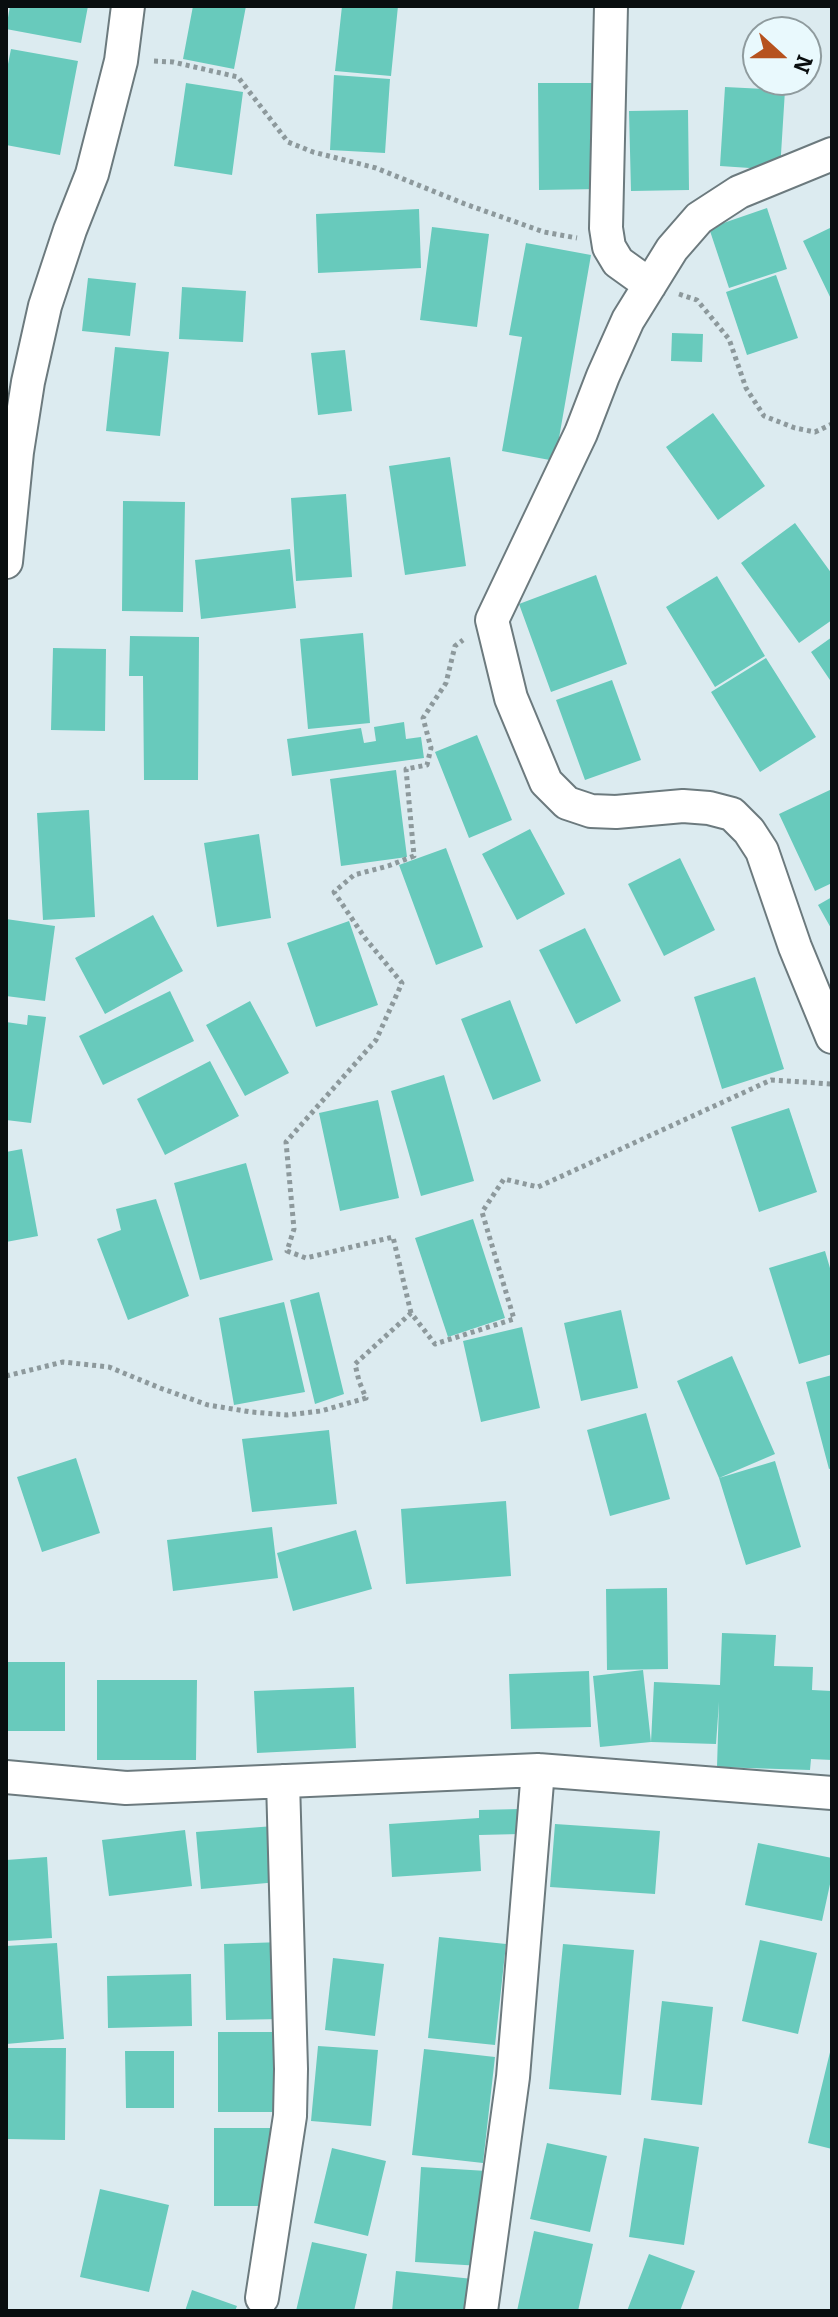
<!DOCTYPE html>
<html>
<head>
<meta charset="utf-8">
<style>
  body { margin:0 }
  #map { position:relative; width:838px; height:2317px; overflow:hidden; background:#dcebf0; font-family:Bitter,serif }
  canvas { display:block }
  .frame { position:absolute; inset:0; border:8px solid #090e0f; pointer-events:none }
  .north { position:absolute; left:742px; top:16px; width:80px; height:80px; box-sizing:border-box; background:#e9f9fd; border:2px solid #8f9b9e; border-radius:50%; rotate:111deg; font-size:22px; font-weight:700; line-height:32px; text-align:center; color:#090e0f }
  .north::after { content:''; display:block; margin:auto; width:28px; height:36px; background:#b6521e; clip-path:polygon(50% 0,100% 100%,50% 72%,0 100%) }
</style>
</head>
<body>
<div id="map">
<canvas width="838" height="2317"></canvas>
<div class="frame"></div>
<div class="north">N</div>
</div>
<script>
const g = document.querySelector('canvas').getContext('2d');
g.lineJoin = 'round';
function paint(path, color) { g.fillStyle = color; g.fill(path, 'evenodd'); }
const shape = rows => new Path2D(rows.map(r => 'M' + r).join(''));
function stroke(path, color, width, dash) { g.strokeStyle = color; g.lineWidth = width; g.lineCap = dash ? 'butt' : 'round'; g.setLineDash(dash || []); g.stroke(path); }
paint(shape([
  [10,6,88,6,81,43,6,29],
  [193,6,246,6,234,69,183,59],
  [342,6,398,6,391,76,335,71],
  [11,49,78,61,60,155,6,145,6,74],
  [334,75,390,79,385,153,330,150],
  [186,83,243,92,232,175,174,166],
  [538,83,599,83,600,189,539,190],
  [725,87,785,90,780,170,720,166],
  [688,110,689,190,631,191,629,111],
  [767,208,787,269,729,288,709,228],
  [419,209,421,268,318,273,316,214],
  [432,227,489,234,477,327,420,320],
  [832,227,832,301,803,241],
  [526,243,591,255,555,461,502,451,522,337,509,335],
  [776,275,798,338,747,355,726,292],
  [88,278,136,283,130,336,82,331],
  [182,287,246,291,243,342,179,339],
  [672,333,703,334,702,362,671,361],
  [115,347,169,352,160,436,106,431],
  [345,350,352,411,318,415,311,353],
  [713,413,765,486,718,520,666,447],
  [450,457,466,566,405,575,389,466],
  [346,494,352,577,296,581,291,498],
  [123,501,185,502,183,612,122,611],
  [795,523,832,574,832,620,799,643,741,563],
  [290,549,296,608,201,619,195,560],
  [596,575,627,664,551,692,519,604],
  [717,576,765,656,715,687,666,607],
  [363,633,370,723,308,729,300,639],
  [130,636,199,637,198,780,144,780,143,676,129,676],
  [832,637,832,683,811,652],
  [53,648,106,649,105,731,51,730],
  [766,658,816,737,760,772,711,692],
  [612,680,641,760,585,780,556,700],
  [404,722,406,739,421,737,424,758,292,776,287,739,361,728,364,743,376,741,374,727],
  [477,735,512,820,469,838,435,752],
  [396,770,407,857,341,866,330,779],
  [832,789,832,883,815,891,779,814],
  [89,810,95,917,43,920,37,813],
  [530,829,565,894,517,920,482,854],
  [259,834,271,918,217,927,204,843],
  [446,848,483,947,436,965,399,865],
  [680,858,715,930,664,956,628,884],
  [832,897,832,930,818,905],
  [153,915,183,971,105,1014,75,958],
  [6,919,55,926,45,1001,6,996],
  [349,921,378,1005,316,1027,287,943],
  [585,928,621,1001,576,1024,539,950],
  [755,977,784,1069,722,1089,694,997],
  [170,991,194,1041,103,1085,79,1036],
  [510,1000,541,1081,493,1100,461,1019],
  [250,1001,289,1073,245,1096,206,1025],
  [28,1015,46,1017,31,1123,6,1120,6,1022,27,1025],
  [210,1061,239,1116,165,1155,137,1099],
  [444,1075,474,1181,421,1196,391,1091],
  [378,1100,399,1198,340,1211,319,1113],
  [789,1108,817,1192,759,1212,731,1127],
  [22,1149,38,1236,6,1242,6,1152],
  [246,1163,273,1260,200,1280,174,1183],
  [156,1199,189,1296,128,1320,97,1239,121,1230,116,1209],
  [473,1219,505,1318,448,1337,415,1238],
  [825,1251,832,1275,832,1354,799,1364,769,1268],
  [319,1292,344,1394,315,1404,290,1300],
  [284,1302,305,1392,234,1405,219,1318],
  [621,1310,638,1388,581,1401,564,1323],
  [522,1327,540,1408,481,1422,463,1341],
  [732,1356,775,1454,719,1478,677,1381],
  [832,1375,832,1468,829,1469,806,1382],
  [646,1413,670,1499,610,1516,587,1430],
  [329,1430,337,1504,252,1512,242,1439],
  [76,1458,100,1533,42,1552,17,1477],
  [775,1461,801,1547,746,1565,719,1478],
  [506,1501,511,1576,406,1584,401,1509],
  [272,1527,278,1578,173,1591,167,1540],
  [356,1530,372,1589,293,1611,277,1553],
  [667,1588,668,1669,607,1670,606,1589],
  [722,1633,776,1635,774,1666,813,1667,812,1690,832,1691,832,1760,811,1759,810,1770,717,1767,719,1702,716,1744,651,1742,600,1747,593,1676,643,1670,651,1742,654,1682,720,1685],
  [6,1662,65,1662,65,1731,6,1731],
  [589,1671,591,1727,511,1729,509,1674],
  [97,1680,197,1680,196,1760,97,1760],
  [354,1687,356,1748,257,1753,254,1691],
  [520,1809,520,1834,479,1835,481,1871,392,1877,389,1824,479,1818,479,1810],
  [555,1824,660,1831,655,1894,550,1887],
  [274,1826,278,1882,201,1889,196,1832],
  [185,1830,192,1886,109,1896,102,1840],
  [758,1843,832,1858,832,1875,822,1921,745,1905],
  [47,1857,52,1938,6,1941,6,1860],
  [439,1937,506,1944,495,2045,428,2038],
  [760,1940,817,1953,798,2034,742,2021],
  [282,1942,284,2019,226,2020,224,1944],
  [57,1943,64,2039,6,2044,6,1946],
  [563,1944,634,1950,621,2095,549,2089],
  [333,1958,384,1964,375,2036,325,2030],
  [191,1974,192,2026,108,2028,107,1976],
  [662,2001,713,2007,702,2105,651,2100],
  [218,2032,279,2032,279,2112,218,2112],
  [318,2046,378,2050,371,2126,311,2121],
  [7,2048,66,2048,65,2140,6,2139],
  [831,2048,832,2048,832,2149,808,2143],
  [424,2049,495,2057,483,2163,412,2155],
  [125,2051,174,2051,174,2108,126,2108],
  [214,2128,272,2128,272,2206,214,2206],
  [644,2138,699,2147,684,2245,629,2237],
  [547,2143,607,2156,590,2232,530,2219],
  [332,2148,386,2161,368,2236,314,2223],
  [421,2167,487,2171,481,2266,415,2262],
  [100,2189,169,2205,149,2292,80,2277],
  [534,2231,593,2244,578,2311,517,2311],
  [312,2242,367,2254,354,2311,296,2311],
  [649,2254,695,2271,680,2311,627,2311],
  [396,2271,473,2279,470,2311,392,2311],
  [192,2290,237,2306,235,2311,185,2311]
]), '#68cabc');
const minor = shape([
  [611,6,606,228,609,247,618,262,650,285],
  [832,154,739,192,699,218,672,249,628,320,603,376,581,433,492,620,511,698,546,782,567,803,591,811,616,812,683,806,709,808,732,814,749,831,762,851,795,947,832,1037],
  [6,562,17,452,28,382,45,306,70,230,92,174,121,61,128,6],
  [6,1777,126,1788,538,1770,832,1793],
  [262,2298,290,2116,291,2069,283,1781],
  [481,2311,513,2077,538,1770]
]);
stroke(minor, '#6c7a7e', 36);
stroke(shape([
  [154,61,173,62,238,77,288,142,313,152,376,168,465,204,544,232,577,238],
  [679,294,697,300,729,339,746,388,764,416,795,428,815,432,832,424],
  [411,1313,393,1237,306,1258,287,1251,294,1229,286,1142,376,1040,402,983,365,938,334,892,354,875,388,866,414,856,406,769,427,765,431,748,423,718,446,683,455,646,463,640],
  [6,1376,63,1362,109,1367,160,1388,208,1405,251,1412,287,1415,321,1411,366,1398,359,1381,355,1364,411,1313,435,1344,514,1319,482,1212,504,1179,538,1187,771,1080,832,1084]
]), '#8d999c', 5, [4, 4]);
stroke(minor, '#fff', 32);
</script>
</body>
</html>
